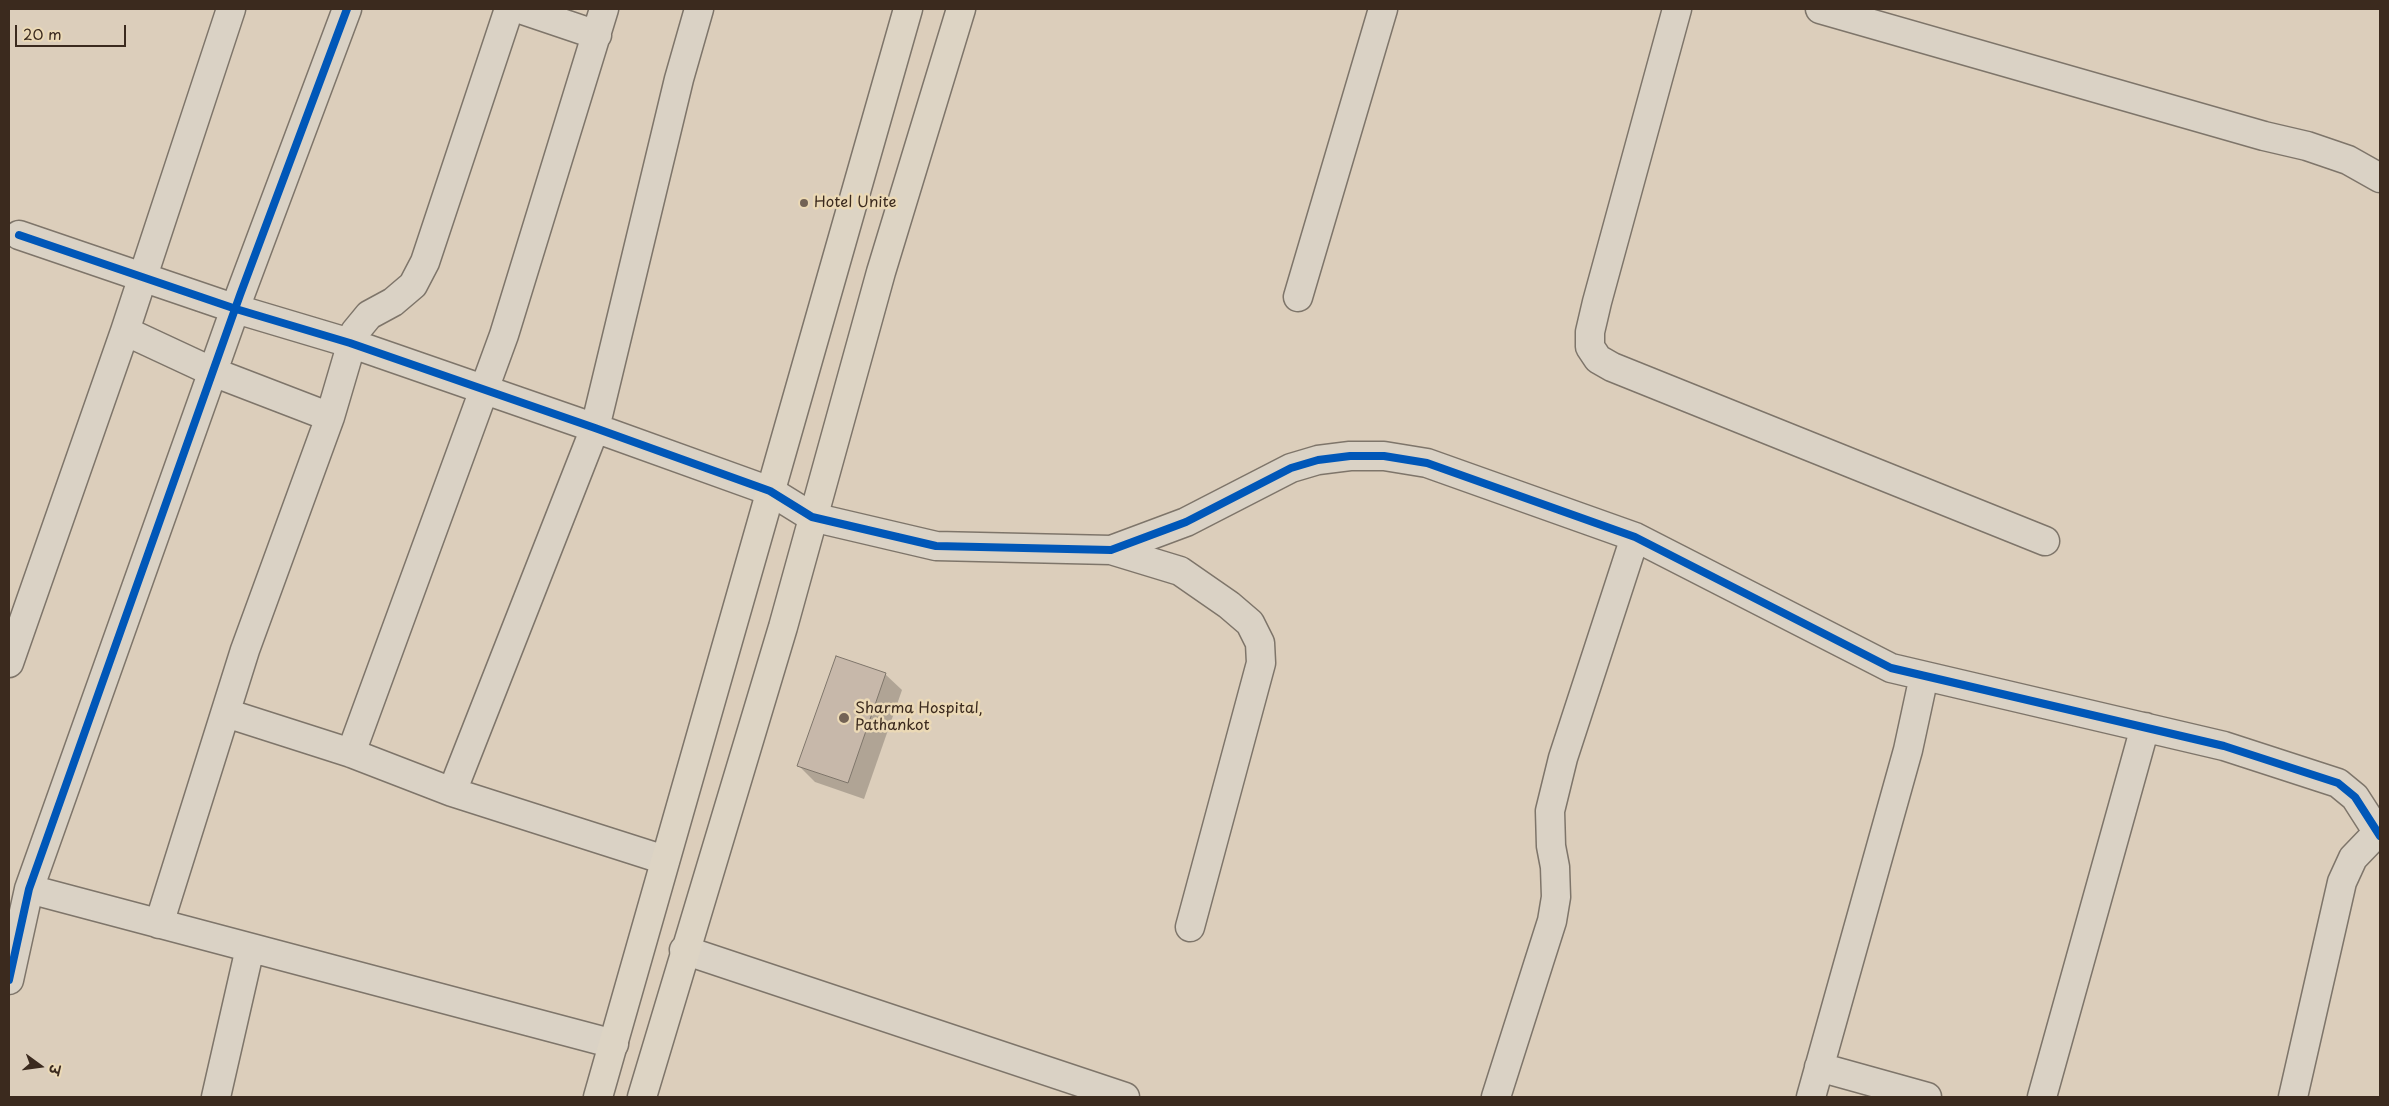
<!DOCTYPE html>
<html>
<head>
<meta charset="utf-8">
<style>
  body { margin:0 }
  #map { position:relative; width:2389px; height:1106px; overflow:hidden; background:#dccebb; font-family:"Playpen Sans","Playpen Sans Deva",sans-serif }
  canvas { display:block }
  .frame { position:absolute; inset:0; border:10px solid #3b2a1e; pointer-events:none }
  .north { position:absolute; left:15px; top:1041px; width:50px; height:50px; -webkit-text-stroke:4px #ebd9b6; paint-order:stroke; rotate:104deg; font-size:14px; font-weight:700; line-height:20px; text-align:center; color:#3b2a1e }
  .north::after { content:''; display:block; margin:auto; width:18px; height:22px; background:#3b2a1e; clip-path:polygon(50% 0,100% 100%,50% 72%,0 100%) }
  .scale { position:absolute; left:15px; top:25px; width:111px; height:22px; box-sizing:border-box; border:2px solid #3b2a1e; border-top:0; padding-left:6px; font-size:15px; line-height:18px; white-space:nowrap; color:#3b2a1e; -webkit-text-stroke:4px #ebd9b6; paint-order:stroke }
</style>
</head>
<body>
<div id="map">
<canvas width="2389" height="1106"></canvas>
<div class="frame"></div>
<div class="north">उ</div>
<div class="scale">20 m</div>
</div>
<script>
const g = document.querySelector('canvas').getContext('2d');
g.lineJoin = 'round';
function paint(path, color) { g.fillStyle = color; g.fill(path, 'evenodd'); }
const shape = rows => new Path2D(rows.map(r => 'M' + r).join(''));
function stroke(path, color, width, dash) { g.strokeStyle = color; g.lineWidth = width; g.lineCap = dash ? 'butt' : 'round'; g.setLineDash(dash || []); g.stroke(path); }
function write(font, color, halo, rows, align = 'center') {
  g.font = font + ' "Playpen Sans",sans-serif'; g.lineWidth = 5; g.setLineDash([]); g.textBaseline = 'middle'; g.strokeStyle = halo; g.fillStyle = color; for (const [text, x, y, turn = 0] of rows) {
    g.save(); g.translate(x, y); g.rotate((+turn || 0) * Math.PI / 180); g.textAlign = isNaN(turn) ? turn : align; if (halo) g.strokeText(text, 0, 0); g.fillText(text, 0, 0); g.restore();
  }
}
paint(shape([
  [885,674,902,690,864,799,815,782,799,766]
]), '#0003');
const building = shape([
  [836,656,886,673,848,783,797,766,836,656]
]);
paint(building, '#c7b8aa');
stroke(building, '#7e756a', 1);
const minor = shape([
  [520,9,597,35],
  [1677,9,1597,302,1590,332,1590,347,1598,359,1612,367,2045,541],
  [1820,9,2264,136,2307,146,2348,160,2380,178],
  [19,235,236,309,350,343,595,428,770,491,812,517,936,546,1111,550,1186,522,1291,468,1318,460,1350,456,1384,456,1427,463,1635,537,1891,668,2224,746,2338,783,2355,797,2380,836],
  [1298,297,1383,9],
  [125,331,213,372,330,417],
  [1111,550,1180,571,1229,605,1250,623,1260,643,1261,663,1190,927],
  [9,663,125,331,231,9],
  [226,713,351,753,452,792,665,860],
  [351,753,504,335,604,9],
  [452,792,595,428,679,79,699,9],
  [29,889,614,1044],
  [159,924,245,650,330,417,355,332,369,315,393,302,413,285,425,262,509,9],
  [684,950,1125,1097],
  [9,980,29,889,240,295,347,9],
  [1819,1067,1927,1097],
  [216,1097,250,948],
  [1496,1097,1552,921,1556,897,1555,867,1551,846,1550,811,1563,758,1635,537],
  [1811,1097,1908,750,1924,676],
  [2042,1097,2145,727],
  [2293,1097,2342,882,2353,858,2377,833]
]);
const primary = shape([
  [598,1097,908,9],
  [642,1097,783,627,881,272,961,9]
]);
stroke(minor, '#7e756a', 31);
stroke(primary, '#7e756a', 31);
stroke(minor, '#dad2c5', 28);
stroke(primary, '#ddd4c4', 28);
stroke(shape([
  [19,235,236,309,350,343,595,428,770,491,812,517,936,546,1111,550,1186,522,1291,468,1318,460,1350,456,1384,456,1427,463,1635,537,1891,668,2224,746,2338,783,2355,797,2380,836],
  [9,980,29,889,240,295,347,9]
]), '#0057b8', 8);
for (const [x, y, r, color] of [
  [804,203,5,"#736355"],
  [844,718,6,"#736355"]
]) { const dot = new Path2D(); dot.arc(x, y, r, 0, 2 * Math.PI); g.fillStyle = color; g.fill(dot); stroke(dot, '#ebd9b6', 2); }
write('15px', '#3b2a1e', '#ebd9b6', [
  ["Hotel Unite",814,203],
  ["Sharma Hospital,",855,709],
  ["Pathankot",855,726]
], 'left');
</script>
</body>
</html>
